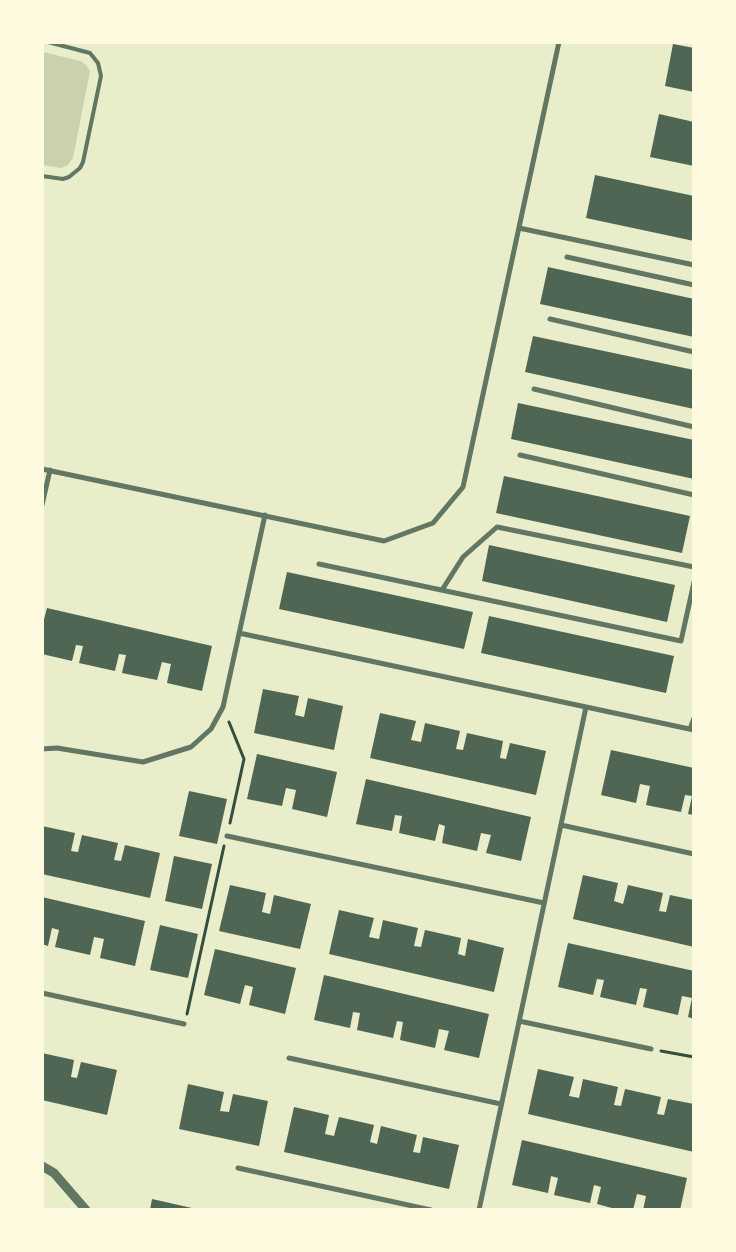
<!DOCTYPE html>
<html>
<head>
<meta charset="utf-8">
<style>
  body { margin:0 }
  #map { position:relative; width:736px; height:1252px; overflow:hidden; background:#e9edc9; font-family:"Fira Sans",sans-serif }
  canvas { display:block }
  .frame { position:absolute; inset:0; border:44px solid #fefae0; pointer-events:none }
</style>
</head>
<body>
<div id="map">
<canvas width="736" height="1252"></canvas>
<div class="frame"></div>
</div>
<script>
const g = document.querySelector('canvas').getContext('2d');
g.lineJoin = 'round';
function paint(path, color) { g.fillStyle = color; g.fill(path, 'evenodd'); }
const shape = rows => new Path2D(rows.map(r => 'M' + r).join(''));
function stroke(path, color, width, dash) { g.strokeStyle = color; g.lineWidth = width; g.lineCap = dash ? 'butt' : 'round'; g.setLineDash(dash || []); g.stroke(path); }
paint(shape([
  [43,52,80,61,86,65,90,71,73,158,68,165,61,168,43,165]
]), '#cad2ad');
paint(shape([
  [673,44,694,48,694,92,665,86],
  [659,114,694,122,694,166,650,157],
  [595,175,694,196,694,241,586,218],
  [548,267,694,299,694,337,540,304],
  [533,336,694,370,694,409,525,372],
  [518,403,694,440,694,479,511,439],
  [504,476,690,516,682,553,496,513],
  [489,545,675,585,667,622,482,581],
  [287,572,473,612,464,649,279,609],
  [47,608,212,646,202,691,167,683,171,664,162,662,157,680,122,673,126,655,119,654,115,671,79,663,83,646,76,645,72,661,42,654,42,627],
  [489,616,674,656,666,693,481,653],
  [263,689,299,696,295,715,304,717,308,698,343,706,334,750,254,733],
  [380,713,416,721,411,740,421,742,425,723,460,731,456,749,463,750,467,733,503,741,500,758,506,759,510,743,546,751,536,795,370,758],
  [611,750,694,768,694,815,688,814,692,796,685,795,681,812,646,805,650,786,640,784,636,803,601,795],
  [257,754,337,772,327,817,292,809,296,790,286,788,282,806,247,799],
  [366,779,531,817,521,861,486,853,491,835,481,833,477,851,442,843,445,826,439,824,435,841,399,833,402,816,395,815,392,831,356,824],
  [189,791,227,799,217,844,179,836],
  [42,826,75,833,71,851,78,852,82,835,118,843,114,860,121,861,125,845,160,853,150,898,42,874],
  [174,856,212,864,202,909,165,901],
  [583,875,618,883,614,901,623,904,628,885,663,893,659,911,666,912,670,895,694,900,694,947,573,919],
  [230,885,266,893,262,912,270,914,274,895,311,904,300,949,219,931],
  [42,897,145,921,135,966,100,958,104,939,94,937,90,955,55,947,59,930,52,928,48,946,42,944],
  [339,910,374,918,369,937,379,939,383,920,418,928,414,946,421,947,425,930,461,938,458,954,465,956,468,939,504,948,494,992,329,954],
  [160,925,198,934,188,978,150,970],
  [568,943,694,971,694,1019,688,1017,692,998,682,996,678,1015,643,1007,647,989,640,988,636,1005,600,997,604,980,597,979,593,995,558,987],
  [215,949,296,968,285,1014,249,1005,253,987,245,985,240,1004,204,995],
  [324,975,489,1014,479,1058,444,1050,449,1031,439,1029,435,1048,400,1040,403,1022,397,1021,393,1038,357,1030,360,1013,353,1012,350,1028,314,1020],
  [42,1053,74,1060,71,1077,77,1078,81,1062,117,1070,107,1115,42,1100],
  [538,1069,574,1077,569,1096,579,1098,583,1079,618,1087,614,1105,621,1106,625,1089,661,1097,657,1114,664,1115,668,1099,694,1104,694,1152,528,1114],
  [188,1084,224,1092,220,1111,229,1112,233,1094,268,1101,259,1146,179,1129],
  [294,1107,329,1115,325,1134,334,1136,339,1117,374,1125,370,1142,377,1144,381,1126,417,1135,413,1152,420,1153,423,1137,459,1145,449,1189,284,1152],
  [522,1140,687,1178,680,1210,643,1210,646,1196,637,1194,633,1210,619,1210,597,1204,601,1187,594,1185,590,1203,554,1195,558,1178,551,1176,548,1193,512,1185],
  [152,1199,192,1208,191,1210,150,1210]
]), '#4f6655');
stroke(shape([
  [229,722,244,759,230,823],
  [187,1014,224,846],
  [661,1051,694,1057],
  [693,1210,694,1207]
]), '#344e41', 3);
stroke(shape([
  [42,176,63,179,69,177,80,168,83,162,101,76,98,63,90,53,48,42]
]), '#617663', 4);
stroke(shape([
  [519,228,694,265],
  [567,257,694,285],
  [550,319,694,352],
  [534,389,694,427],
  [520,455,694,495],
  [42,469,384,541,433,523,463,487,559,42],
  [42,505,50,470],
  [319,564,681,641,694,582],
  [442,590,463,557,497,527,694,567],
  [239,633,694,730],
  [690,729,694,718],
  [42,749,57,748,143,762,191,747,211,729,223,707,265,515],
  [561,825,694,854],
  [227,836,544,903],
  [42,993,184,1024],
  [519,1021,651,1049],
  [289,1058,501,1104],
  [238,1168,431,1210],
  [479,1210,586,707]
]), '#617663', 5);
stroke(shape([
  [42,1166,54,1173,86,1210]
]), '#617663', 9);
</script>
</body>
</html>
